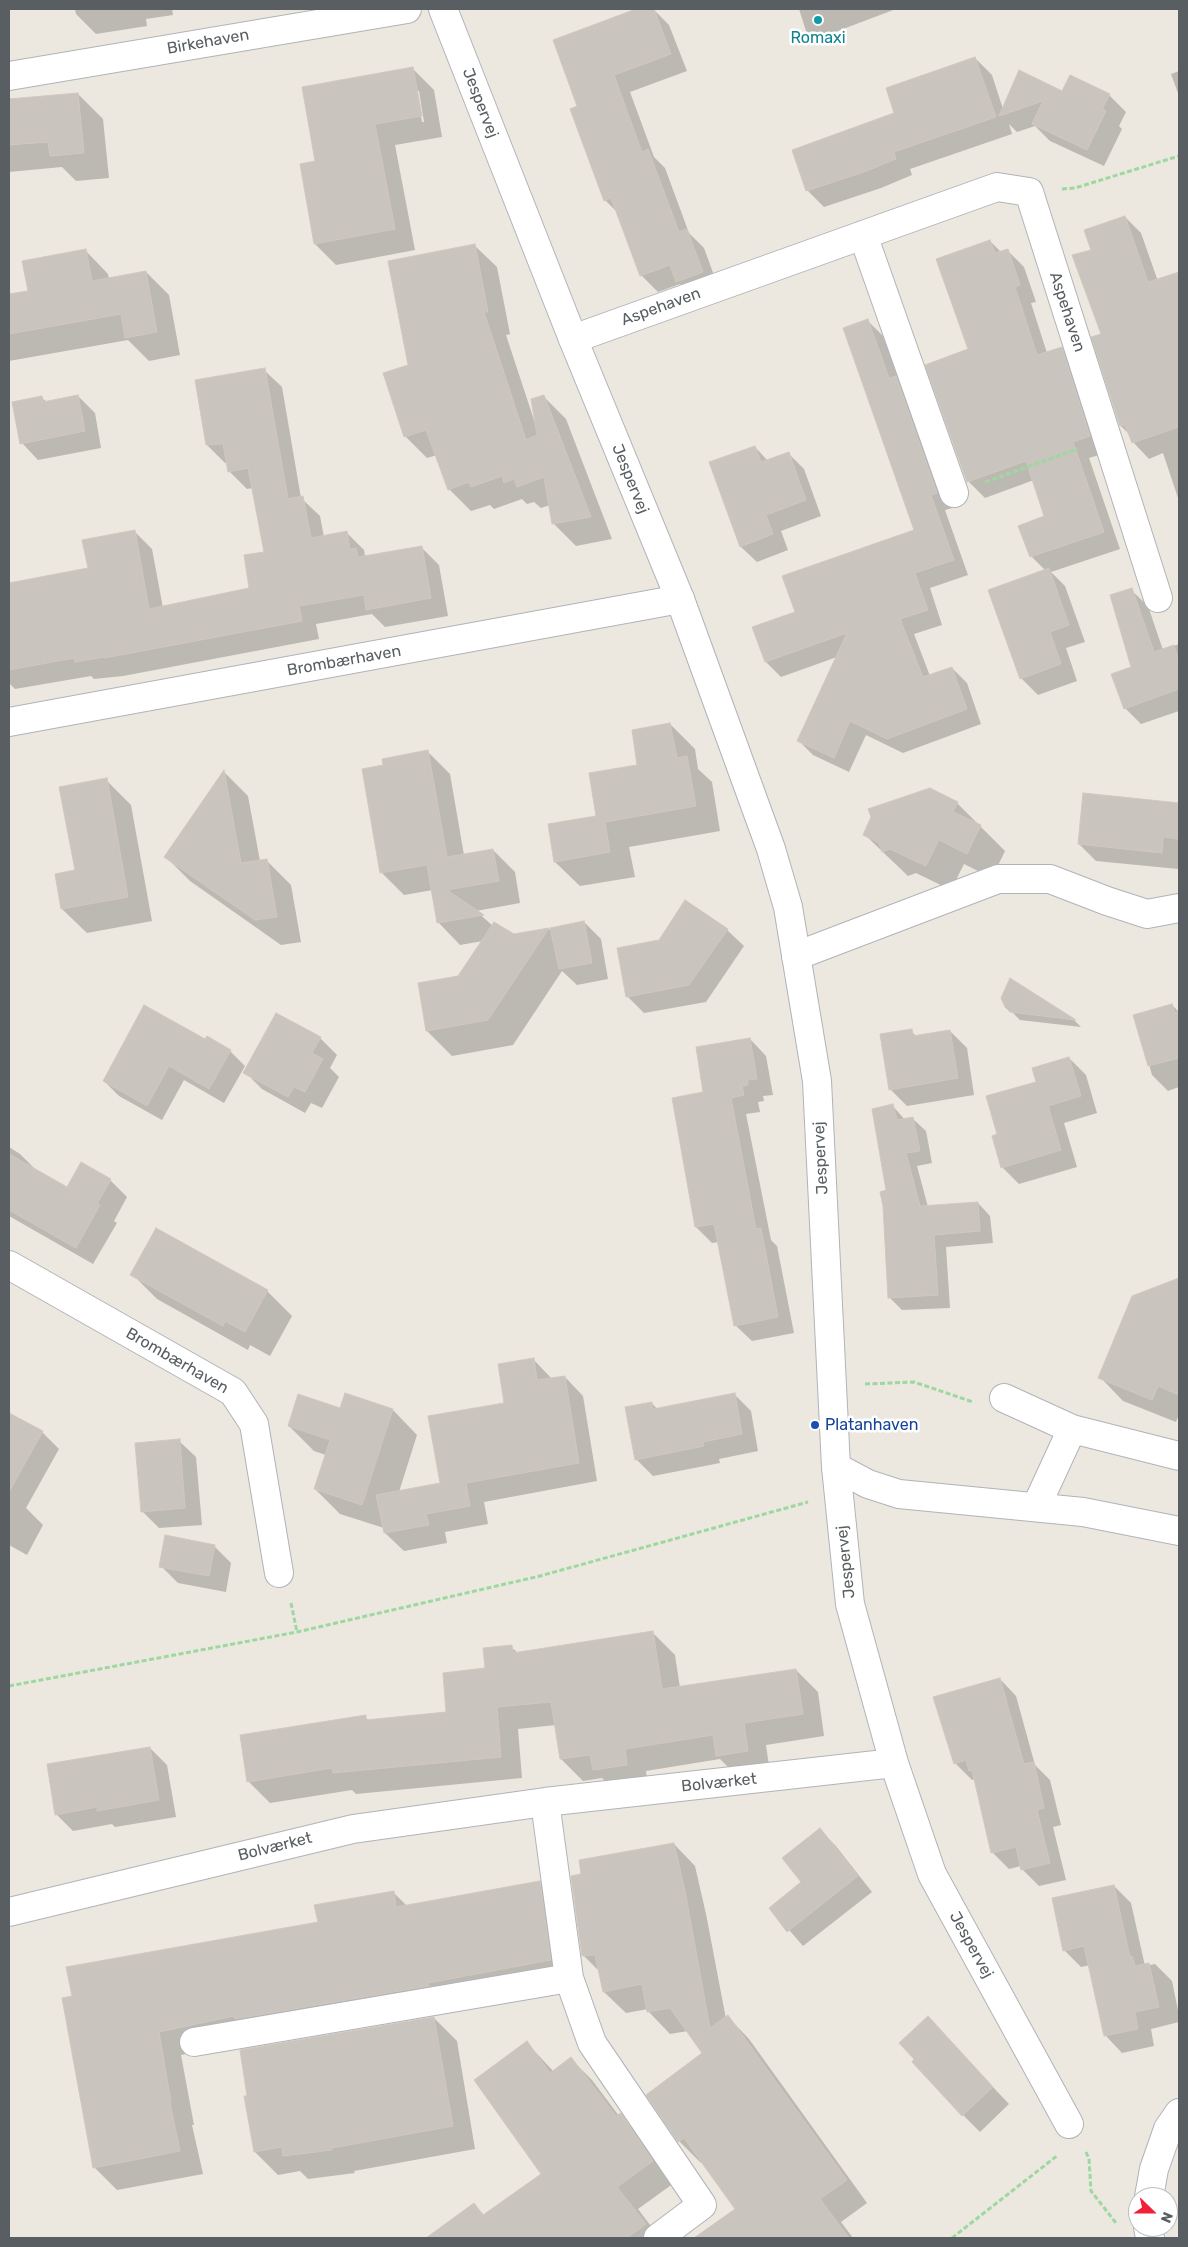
<!DOCTYPE html>
<html>
<head>
<meta charset="utf-8">
<style>
  body { margin:0 }
  #map { position:relative; width:1188px; height:2247px; overflow:hidden; background:#ece7df; font-family:Rubik,sans-serif }
  canvas { display:block }
  .frame { position:absolute; inset:0; border:10px solid #585e61; pointer-events:none }
  .north { position:absolute; left:1128px; top:2187px; width:50px; height:50px; box-sizing:border-box; background:#fff; border:1px solid #bcbfc0; border-radius:50%; rotate:112deg; font-size:14px; font-weight:700; line-height:20px; text-align:center; color:#585e61 }
  .north::after { content:''; display:block; margin:auto; width:18px; height:22px; background:#f12037; clip-path:polygon(50% 0,100% 100%,50% 72%,0 100%) }
</style>
</head>
<body>
<div id="map">
<canvas width="1188" height="2247"></canvas>
<div class="frame"></div>
<div class="north">N</div>
</div>
<script>
const g = document.querySelector('canvas').getContext('2d');
g.lineJoin = 'round';
function paint(path, color) { g.fillStyle = color; g.fill(path, 'evenodd'); }
const shape = rows => new Path2D(rows.map(r => 'M' + r).join(''));
function stroke(path, color, width, dash) { g.strokeStyle = color; g.lineWidth = width; g.lineCap = dash ? 'butt' : 'round'; g.setLineDash(dash || []); g.stroke(path); }
function write(font, color, halo, rows, align = 'center') {
  g.font = font + ' Rubik,sans-serif'; g.lineWidth = 5; g.setLineDash([]); g.textBaseline = 'middle'; g.strokeStyle = halo; g.fillStyle = color; for (const [text, x, y, turn = 0] of rows) {
    g.save(); g.translate(x, y); g.rotate((+turn || 0) * Math.PI / 180); g.textAlign = isNaN(turn) ? turn : align; if (halo) g.strokeText(text, 0, 0); g.fillText(text, 0, 0); g.restore();
  }
}
paint(shape([
  [75,9,172,9,173,15,146,19,147,26,96,34,76,14],
  [653,9,669,25,687,71,630,92,654,157,665,168,689,233,704,248,719,289,694,299,680,284,658,292,641,275,619,214,605,200,579,107,634,16],
  [799,9,896,9,814,40,806,31],
  [975,58,992,75,1003,109,1063,92,1109,95,1126,112,1119,126,1122,129,1104,166,1050,141,1035,126,1017,132,1009,124,1012,134,910,169,912,175,881,188,824,207,807,190,896,114],
  [413,69,434,90,442,137,395,145,415,250,336,265,315,244,316,162],
  [416,91,419,91,424,122,422,122],
  [1179,71,1179,96,1171,74],
  [78,94,103,119,109,178,76,181,62,167,9,172,9,101],
  [1125,217,1141,233,1174,327,1168,330,1179,360,1179,501,1163,453,1149,459,1133,442,1130,435,1121,426,1102,335,1092,250],
  [990,241,1001,252,1007,250,1024,267,1036,302,1031,303,1047,353,1061,348,1078,365,1106,453,1089,458,1120,549,1051,572,1065,586,1085,642,1066,648,1077,681,1038,695,1021,678,1045,570,1031,556,1046,516,1034,480,985,498,968,481,969,350],
  [474,245,497,267,510,334,506,335,535,423,544,397,566,419,612,539,576,546,553,523,550,505,541,508,534,502,527,504,522,499,494,509,490,505,471,511,449,489,437,455,427,458,405,436,410,366],
  [85,250,108,274,109,279,146,272,169,295,180,355,149,361,128,340,9,361,9,295,29,292],
  [868,321,883,336,899,380,911,392,952,508,945,510,968,575,930,588,942,625,914,634,930,676,952,668,967,683,981,724,903,753,866,735,849,772,813,755,798,740,837,657,781,677,766,662,753,628,796,613,916,530],
  [264,370,282,387,301,498,320,516,324,537,346,532,364,550,365,557,421,547,439,565,448,616,385,627,372,614,316,624,319,639,123,676,94,679,91,676,15,689,9,683,9,584,89,569,135,532,152,549,163,608,251,589,265,553,253,488,247,489,229,471,228,463,225,463,207,445],
  [78,396,95,413,101,448,38,460,22,443,42,398,47,402],
  [755,447,768,461,788,453,804,469,821,516,781,531,788,550,757,562,741,547,710,463],
  [1131,590,1148,606,1163,650,1179,644,1179,711,1141,724,1125,708,1133,667],
  [670,724,695,749,698,769,712,782,720,831,629,847,635,877,580,886,555,862,598,817],
  [428,752,450,774,464,855,493,850,515,872,520,903,476,911,493,926,513,936,549,929,553,933,584,922,601,939,608,979,577,985,562,971,513,1045,452,1056,427,1031,483,941,460,945,438,922,433,890,404,895,382,873,384,766],
  [224,772,248,796,260,861,266,860,291,885,301,942,281,945,190,881,165,856],
  [106,780,131,805,152,921,87,933,62,909],
  [1084,794,1179,804,1178,869,1096,861,1079,844],
  [957,803,1005,851,992,878,964,864,951,890,916,873,908,876,864,834],
  [727,930,744,946,706,1002,644,1013,627,996],
  [1011,980,1075,1021,1081,1027,1020,1020,1006,1006],
  [1172,1005,1179,1012,1179,1087,1168,1091,1152,1075,1135,1015],
  [911,1031,917,1037,950,1031,967,1048,974,1095,907,1106,890,1089],
  [320,1038,337,1055,330,1068,339,1077,322,1108,311,1103,305,1113,262,1089,245,1072],
  [750,1039,766,1056,773,1095,763,1096,764,1101,758,1102,760,1112,746,1114,771,1240,777,1246,794,1333,752,1341,735,1325,719,1242,712,1243,696,1227,705,1093],
  [205,1041,230,1051,245,1066,224,1103,184,1080,162,1120,119,1096,104,1081],
  [1069,1058,1086,1075,1097,1113,1064,1123,1077,1167,1019,1184,1002,1167,999,1135,1038,1083],
  [892,1105,905,1120,913,1119,926,1131,932,1163,917,1166,928,1207,978,1203,990,1216,993,1243,946,1247,950,1308,902,1310,890,1298,888,1191],
  [9,1147,20,1154,37,1171,67,1189,110,1180,127,1197,114,1221,117,1223,93,1264,9,1216],
  [157,1230,267,1291,292,1316,270,1356,250,1345,248,1350,157,1299,132,1274],
  [1179,1279,1179,1414,1176,1422,1123,1401,1100,1377,1133,1297],
  [533,1359,552,1379,565,1377,583,1396,597,1481,484,1502,488,1524,445,1532,447,1543,404,1551,385,1533,384,1528,340,1514,315,1489,326,1455,314,1451,289,1426,341,1409,393,1410,417,1435,399,1492,441,1484,506,1404],
  [734,1394,751,1411,758,1451,719,1459,720,1463,653,1476,636,1459,652,1403,657,1409],
  [9,1414,42,1432,59,1449,26,1508,43,1525,27,1555,9,1545],
  [179,1441,196,1457,202,1525,159,1528,142,1511],
  [214,1546,231,1563,226,1592,178,1583,161,1566],
  [653,1633,675,1655,680,1688,796,1670,818,1692,824,1736,766,1745,770,1773,739,1778,720,1759,646,1771,648,1786,616,1792,602,1778,583,1781,561,1759,556,1725,518,1729,522,1778,356,1794,352,1790,270,1803,248,1781,365,1717,369,1721,448,1713,487,1669,511,1647,518,1653],
  [1000,1679,1016,1696,1035,1765,1050,1780,1061,1825,1053,1827,1066,1880,1039,1886,1022,1869,1021,1866,1009,1869,992,1852,975,1779,972,1780,955,1763],
  [150,1748,167,1765,176,1817,115,1827,112,1824,73,1831,56,1814],
  [820,1830,835,1845,872,1892,803,1946,770,1908,803,1883],
  [674,1844,695,1866,706,1914,726,2019,728,2017,749,2039,867,2203,841,2222,853,2238,696,2238,737,2209,703,2162,701,2163,679,2141,648,2095,704,2053,688,2031,670,2034,649,2012,648,2009,626,2013,604,1992,600,1972,583,1955],
  [540,1883,563,1906,573,1983,256,2039,181,2055,194,2125,192,2125,203,2174,117,2190,94,2167,63,1999,319,1923,393,1892,407,1906],
  [1114,1886,1131,1903,1145,1966,1155,1964,1172,1981,1179,2015,1179,2022,1151,2029,1154,2046,1122,2053,1106,2036,1090,1965,1081,1967,1064,1950],
  [434,2018,457,2041,475,2149,354,2171,355,2173,308,2179,300,2171,278,2175,255,2152,245,2098],
  [944,2035,1009,2104,980,2132,963,2115],
  [527,2043,554,2072,571,2059,592,2080,619,2116,642,2137,674,2183,638,2209,660,2238,428,2238,474,2205,485,2216,543,2174]
]), '#0003');
const building = shape([
  [636,9,654,9,671,54,614,75,642,152,648,149,679,232,687,229,703,272,676,282,670,265,640,276,611,198,604,201,570,109,577,106,553,40,636,9],
  [975,57,996,117,894,152,896,159,864,172,806,191,792,150,894,113,886,88,975,57],
  [413,67,422,116,375,124,395,229,314,244,300,164,315,161,302,87,413,67],
  [1019,70,1062,91,1070,75,1110,94,1102,109,1106,111,1087,150,1032,124,1043,101,999,116,1019,70],
  [78,93,84,153,50,156,48,142,9,145,9,99,78,93],
  [1125,216,1148,282,1179,272,1179,427,1132,443,1125,425,1120,426,1091,337,1101,334,1072,255,1091,250,1084,230,1125,216],
  [990,240,995,253,1008,249,1020,285,1015,287,1037,355,1062,347,1090,436,1073,442,1104,532,1030,557,1018,526,1044,516,1026,461,967,482,925,365,968,349,936,259,990,240],
  [475,244,488,312,484,312,526,440,537,435,531,399,544,395,591,517,552,524,544,477,517,487,514,479,504,483,502,476,471,487,469,482,448,490,426,430,404,437,383,373,408,365,388,261,475,244],
  [86,249,92,281,146,271,157,332,125,338,121,314,9,334,9,294,28,291,22,261,86,249],
  [868,319,889,378,896,376,937,493,931,495,954,560,915,573,928,610,900,619,923,677,952,667,967,709,887,739,850,721,834,758,797,741,847,633,765,662,752,627,795,612,782,576,914,530,843,328,868,319],
  [265,368,288,499,303,496,311,538,347,531,350,549,356,548,358,557,422,546,431,598,366,610,364,595,299,606,302,621,104,658,104,657,75,662,74,658,9,670,9,583,88,568,82,540,135,530,149,609,249,588,244,555,264,552,248,468,228,472,223,444,206,445,195,380,265,368],
  [78,395,85,431,20,444,12,402,42,396,43,402,78,395],
  [755,446,761,462,789,452,806,500,766,515,773,534,740,547,709,462,755,446],
  [1049,568,1069,625,1050,632,1061,664,1020,679,988,590,1049,568],
  [1132,588,1154,652,1174,645,1179,662,1179,689,1124,709,1111,674,1131,667,1110,595,1132,588],
  [670,723,677,758,687,756,696,806,605,822,610,852,554,862,548,824,596,816,589,773,637,765,632,730,670,723],
  [428,750,447,857,493,849,499,881,447,890,484,915,437,923,427,865,380,873,362,769,383,765,382,759,428,750],
  [224,770,241,863,267,859,277,917,255,920,164,857,224,770],
  [107,778,128,897,61,909,55,874,75,870,59,787,107,778],
  [930,788,958,802,953,812,981,825,967,854,939,840,926,866,890,849,882,852,879,843,863,835,871,817,868,809,930,788],
  [1083,793,1179,803,1179,839,1163,837,1162,853,1078,844,1083,793],
  [685,900,728,929,689,985,626,997,617,948,659,940,685,900],
  [584,921,592,963,559,969,550,928,584,921],
  [494,922,514,934,549,928,488,1020,426,1031,418,983,458,976,494,922],
  [1010,978,1076,1020,1010,1012,1005,1007,1001,998,1010,978],
  [1172,1004,1175,1013,1179,1011,1179,1058,1148,1066,1133,1015,1172,1004],
  [144,1005,205,1039,207,1036,231,1050,209,1089,169,1066,147,1106,103,1081,144,1005],
  [276,1013,321,1037,312,1053,323,1059,305,1092,294,1087,288,1097,243,1073,276,1013],
  [912,1029,913,1036,950,1030,958,1078,889,1090,880,1034,912,1029],
  [750,1038,757,1079,747,1080,748,1085,742,1086,744,1095,731,1098,756,1229,761,1228,778,1317,734,1326,714,1224,695,1227,672,1098,703,1092,696,1047,750,1038],
  [1069,1057,1081,1096,1048,1106,1061,1150,1001,1168,992,1136,997,1134,986,1096,1036,1082,1032,1068,1069,1057],
  [893,1104,897,1120,913,1117,920,1151,906,1153,920,1206,978,1202,980,1231,934,1235,938,1295,888,1298,883,1206,880,1192,886,1190,872,1109,893,1104],
  [9,1154,67,1187,81,1162,111,1179,97,1204,100,1205,76,1248,9,1210,9,1154],
  [156,1228,268,1290,245,1332,225,1321,223,1326,130,1275,156,1228],
  [1179,1278,1179,1395,1158,1386,1152,1400,1098,1378,1132,1296,1179,1278],
  [534,1358,537,1380,565,1376,579,1463,466,1483,470,1506,426,1514,429,1525,384,1533,376,1495,440,1483,428,1416,504,1403,498,1364,534,1358],
  [345,1393,393,1409,362,1505,314,1489,330,1440,288,1426,298,1394,340,1408,345,1393],
  [735,1393,742,1434,703,1442,704,1446,635,1460,625,1407,652,1402,653,1409,735,1393],
  [9,1413,43,1431,9,1492,9,1413],
  [180,1439,185,1508,141,1512,135,1443,180,1439],
  [165,1535,215,1545,209,1576,159,1567,165,1535],
  [653,1631,662,1689,796,1669,803,1714,744,1723,748,1751,716,1756,713,1735,625,1749,627,1765,593,1770,590,1755,560,1759,551,1702,497,1707,501,1757,333,1773,332,1768,247,1782,240,1735,366,1715,366,1720,446,1712,443,1673,485,1668,483,1648,512,1645,513,1653,653,1631],
  [1000,1678,1024,1764,1034,1762,1044,1808,1037,1810,1050,1863,1021,1870,1016,1847,991,1853,972,1770,969,1771,966,1760,954,1764,933,1697,1000,1678],
  [150,1747,159,1800,97,1811,97,1807,55,1815,47,1764,150,1747],
  [820,1828,858,1876,787,1932,769,1908,801,1882,782,1858,820,1828],
  [674,1843,685,1891,710,2028,728,2015,847,2180,820,2199,849,2238,694,2238,735,2209,684,2138,678,2142,646,2095,702,2053,670,2008,647,2012,642,1984,603,1992,595,1955,582,1956,571,1876,581,1874,579,1860,674,1843],
  [540,1881,551,1960,428,1983,429,1986,235,2019,234,2016,159,2032,171,2102,170,2103,180,2151,93,2168,62,1998,72,1996,66,1967,318,1922,314,1905,394,1891,396,1907,540,1881],
  [1114,1885,1130,1957,1132,1956,1135,1966,1149,1963,1159,2007,1135,2012,1138,2029,1104,2036,1084,1946,1063,1951,1052,1898,1114,1885],
  [928,2016,993,2087,962,2116,912,2062,914,2059,899,2043,928,2016],
  [434,2017,453,2126,332,2148,332,2150,283,2156,282,2147,254,2152,244,2096,247,2096,240,2050,434,2017],
  [527,2041,550,2073,571,2057,616,2116,621,2113,653,2161,617,2187,646,2224,627,2238,426,2238,474,2203,483,2215,541,2174,474,2080,527,2041]
]);
paint(building, '#c9c4be');
stroke(building, '#d1c7bd', 1);
const minor = shape([
  [9,76,407,9],
  [863,235,954,493],
  [573,339,997,187,1029,192,1158,598],
  [9,722,680,599],
  [796,956,998,879,1050,879,1107,901,1147,914,1179,908],
  [9,1265,233,1392,254,1424,279,1573],
  [1004,1398,1072,1429,1179,1456],
  [836,1467,850,1604,894,1763,932,1874,1069,2124],
  [1036,1507,1072,1429],
  [545,1802,569,1978,592,2043,702,2205,658,2238],
  [9,1912,353,1829,545,1802,894,1763],
  [194,2042,569,1978]
]);
const tertiary = shape([
  [443,9,573,339,680,599,771,849,788,907,817,1081,836,1467,868,1484,899,1494,1083,1512,1179,1531],
  [1149,2197,1154,2169,1168,2129,1179,2113],
  [1148,2227,1150,2238]
]);
stroke(minor, '#b0b4b8', 30);
stroke(tertiary, '#b0b4b8', 30);
stroke(shape([
  [1062,189,1075,188,1179,156],
  [985,482,1078,449],
  [865,1384,914,1382,973,1402],
  [291,1603,297,1632],
  [9,1686,297,1632,540,1576,808,1502],
  [1086,2152,1089,2159,1091,2191,1116,2223],
  [952,2238,1058,2155]
]), '#9cd8a0', 3, [5, 2.5]);
stroke(minor, '#fff', 28);
stroke(tertiary, '#fff', 28);
for (const [x, y, r, color] of [
  [818,20,5,"#0f9aa8"],
  [815,1425,5,"#1a4fb4"]
]) { const dot = new Path2D(); dot.arc(x, y, r, 0, 2 * Math.PI); g.fillStyle = color; g.fill(dot); stroke(dot, '#fff', 2); }
write('16px', '#0d838f', '#fff', [
  ["Romaxi",818,38]
]);
write('16px', '#585e61', '#fff', [
  ["Birkehaven",208,42,-10],
  ["Jespervej",480,103,69],
  ["Aspehaven",661,307,-20],
  ["Aspehaven",1067,312,72],
  ["Jespervej",630,479,68],
  ["Brombærhaven",344,661,-10],
  ["Jespervej",821,1158,-93],
  ["Brombærhaven",177,1361,30],
  ["Jespervej",846,1562,-96],
  ["Bolværket",719,1783,-6],
  ["Bolværket",275,1847,-14],
  ["Jespervej",971,1945,61]
]);
write('16px', '#164399', '#fff', [
  ["Platanhaven",825,1425]
], 'left');
</script>
</body>
</html>
